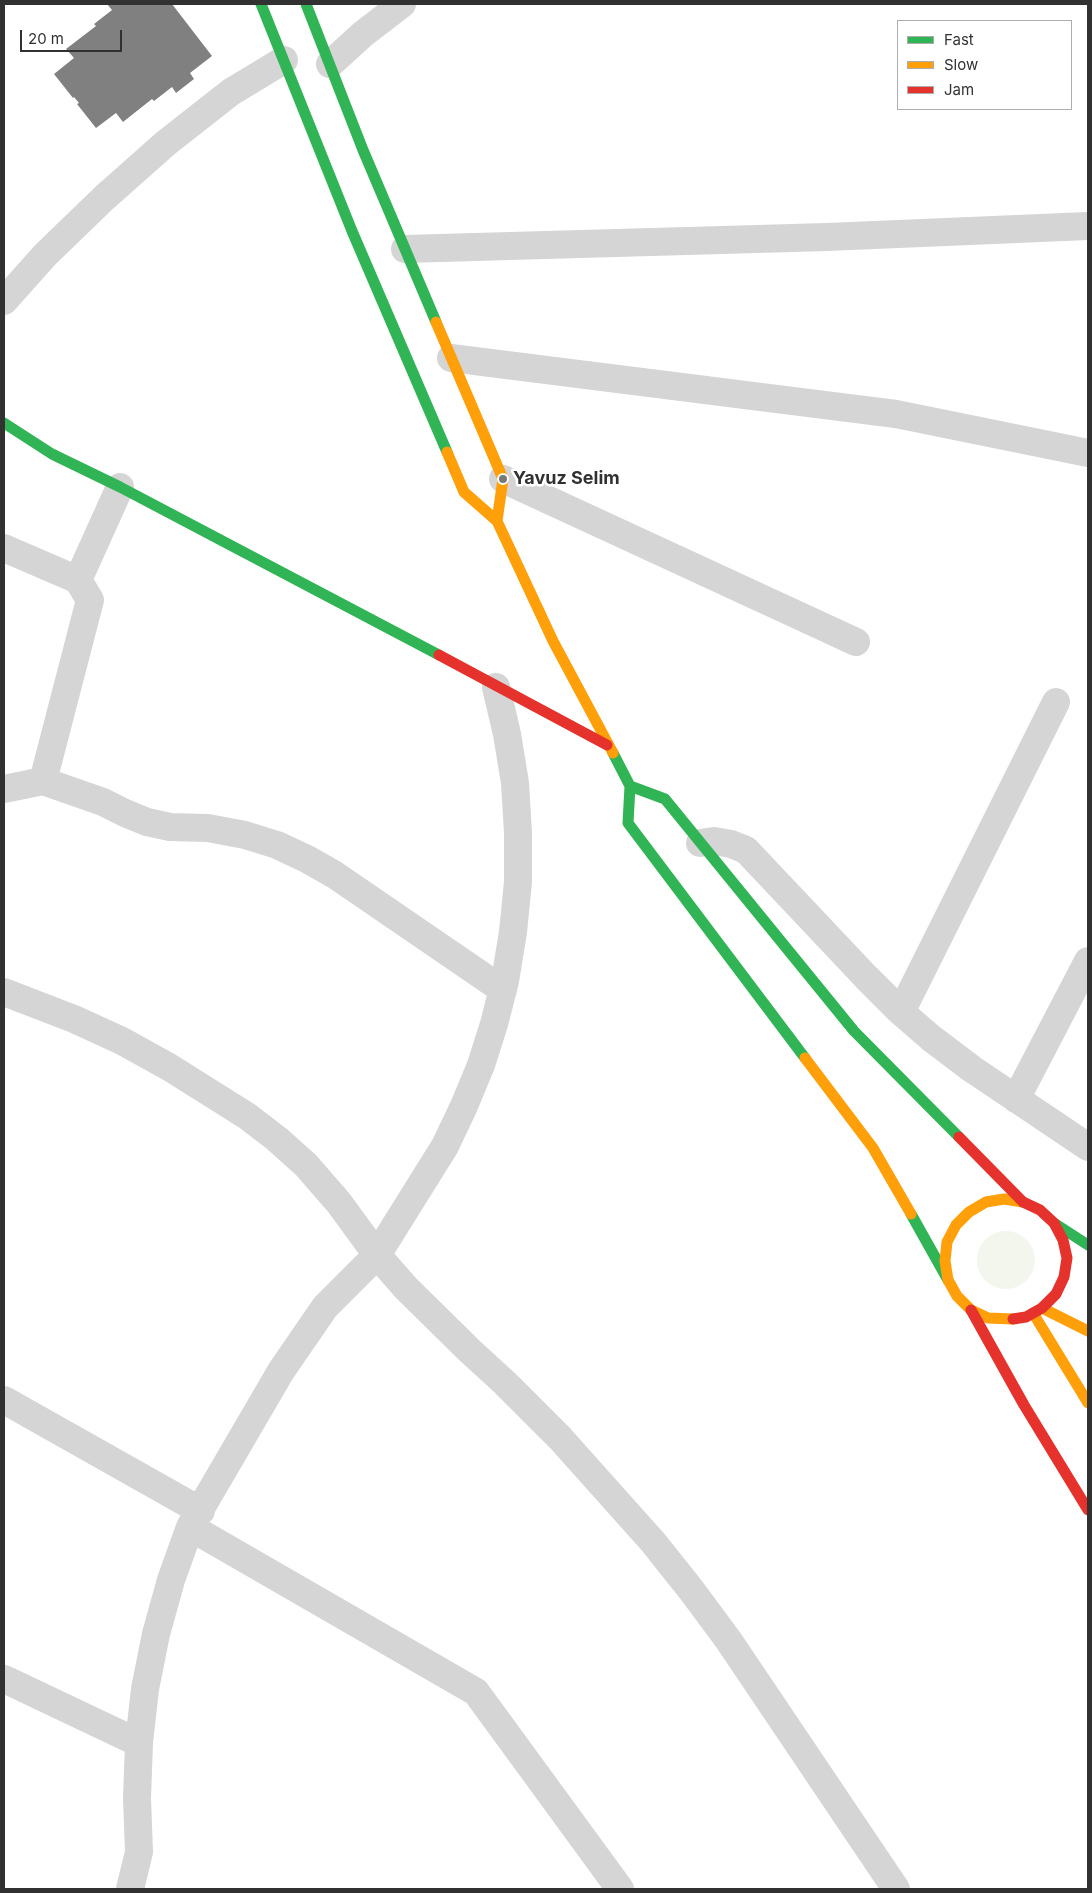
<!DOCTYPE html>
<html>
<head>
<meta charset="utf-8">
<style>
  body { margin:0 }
  #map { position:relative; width:1092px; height:1893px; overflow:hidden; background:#fff; font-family:Inter,sans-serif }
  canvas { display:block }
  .frame { position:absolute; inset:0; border:5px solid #313131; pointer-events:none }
  .legend { position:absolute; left:897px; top:20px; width:175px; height:90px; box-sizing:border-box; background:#fff; border:1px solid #adadad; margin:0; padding:6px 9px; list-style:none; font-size:15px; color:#313131 }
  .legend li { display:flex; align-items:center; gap:10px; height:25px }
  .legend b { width:25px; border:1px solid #adadad }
  .scale { position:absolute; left:20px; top:30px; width:102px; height:22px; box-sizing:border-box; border:2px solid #313131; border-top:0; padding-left:6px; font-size:15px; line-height:18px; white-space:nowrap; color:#313131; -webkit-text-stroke:4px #fff; paint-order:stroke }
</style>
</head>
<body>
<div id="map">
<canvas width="1092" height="1893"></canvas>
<div class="frame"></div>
<ul class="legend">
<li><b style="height:6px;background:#30b455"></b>Fast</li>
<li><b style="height:6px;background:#ff9f0a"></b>Slow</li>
<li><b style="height:6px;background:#e5322d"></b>Jam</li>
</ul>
<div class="scale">20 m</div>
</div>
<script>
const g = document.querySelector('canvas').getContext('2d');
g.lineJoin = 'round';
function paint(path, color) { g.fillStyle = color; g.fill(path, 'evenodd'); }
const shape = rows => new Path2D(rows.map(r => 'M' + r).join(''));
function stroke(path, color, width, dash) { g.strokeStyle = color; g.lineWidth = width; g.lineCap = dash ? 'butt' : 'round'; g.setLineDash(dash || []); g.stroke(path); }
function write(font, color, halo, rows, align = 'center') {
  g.font = font + ' Inter,sans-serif'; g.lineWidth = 5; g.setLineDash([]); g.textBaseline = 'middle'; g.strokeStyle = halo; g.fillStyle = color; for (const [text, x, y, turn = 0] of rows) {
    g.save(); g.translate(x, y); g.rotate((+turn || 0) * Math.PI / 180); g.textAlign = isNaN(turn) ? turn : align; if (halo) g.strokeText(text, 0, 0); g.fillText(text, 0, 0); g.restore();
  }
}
paint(shape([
  '977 1260a29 29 0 1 1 58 0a29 29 0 1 1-58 0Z'
]), '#f2f6ed');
paint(shape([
  [107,4,172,4,212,56,190,73,194,79,176,93,172,87,154,101,152,99,123,122,116,113,96,128,77,104,79,103,74,97,73,98,54,74,74,58,66,49,96,26,94,24,112,10]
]), '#808080');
stroke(shape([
  [330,64,363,34,402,4],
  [405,249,827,237,1088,226],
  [4,301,45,255,104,198,166,143,231,92,284,60],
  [451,358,896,414,1088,453],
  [503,479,856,642],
  [4,548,78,580],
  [43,781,90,600,78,580,120,487],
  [4,789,43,781,103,802,125,813,147,822,170,827,208,828,245,835,277,845,307,859,335,875,503,990],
  [700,843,714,841,731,844,746,850,866,977,901,1012,931,1038,972,1069,1088,1147],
  [4,992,74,1019,122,1041,169,1067,247,1116,277,1139,306,1165,339,1203,377,1255,406,1288,470,1351,505,1383,560,1438,653,1542,692,1591,729,1641,896,1889],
  [901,1012,1056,702],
  [1016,1099,1088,961],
  [4,1400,201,1511],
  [190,1527,476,1692,620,1889],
  [4,1679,139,1743],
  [130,1889,139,1852,137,1798,139,1743,145,1689,156,1634,171,1580,190,1527,281,1371,325,1307,377,1255,445,1146,464,1106,481,1065,494,1024,505,981,513,932,518,882,518,833,515,783,507,734,496,687]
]), '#d5d5d5', 28);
stroke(shape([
  [261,4,352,231,447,452],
  [306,4,363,150,436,322],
  [4,423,52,454,120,487,439,655],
  [613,753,630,786,628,823,805,1058],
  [630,786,665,799,854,1031,959,1137],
  [911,1214,948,1280],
  [1054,1223,1088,1245]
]), '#30b455', 11);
stroke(shape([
  [436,322,503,479,497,521],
  [447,452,464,492,497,521,553,641,613,753],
  [805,1058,873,1148,911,1214],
  [1042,1308,1088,1331],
  [1033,1313,1088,1403],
  [1013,1319,988,1318,971,1310,957,1296,948,1280,945,1261,947,1242,956,1225,969,1212,986,1202,1004,1199,1023,1202]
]), '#ff9f0a', 11);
stroke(shape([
  [439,655,607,745],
  [959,1137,1023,1202,1040,1210,1054,1223,1063,1240,1067,1258,1064,1277,1056,1294,1042,1308,1026,1317,1013,1319],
  [971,1310,1024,1405,1088,1510]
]), '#e5322d', 11);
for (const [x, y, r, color] of [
  [503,479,5,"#797979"]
]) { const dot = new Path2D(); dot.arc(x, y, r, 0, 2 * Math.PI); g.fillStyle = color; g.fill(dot); stroke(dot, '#fff', 2); }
write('bold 18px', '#313131', '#fff', [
  ["Yavuz Selim",513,479]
], 'left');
</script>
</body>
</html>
